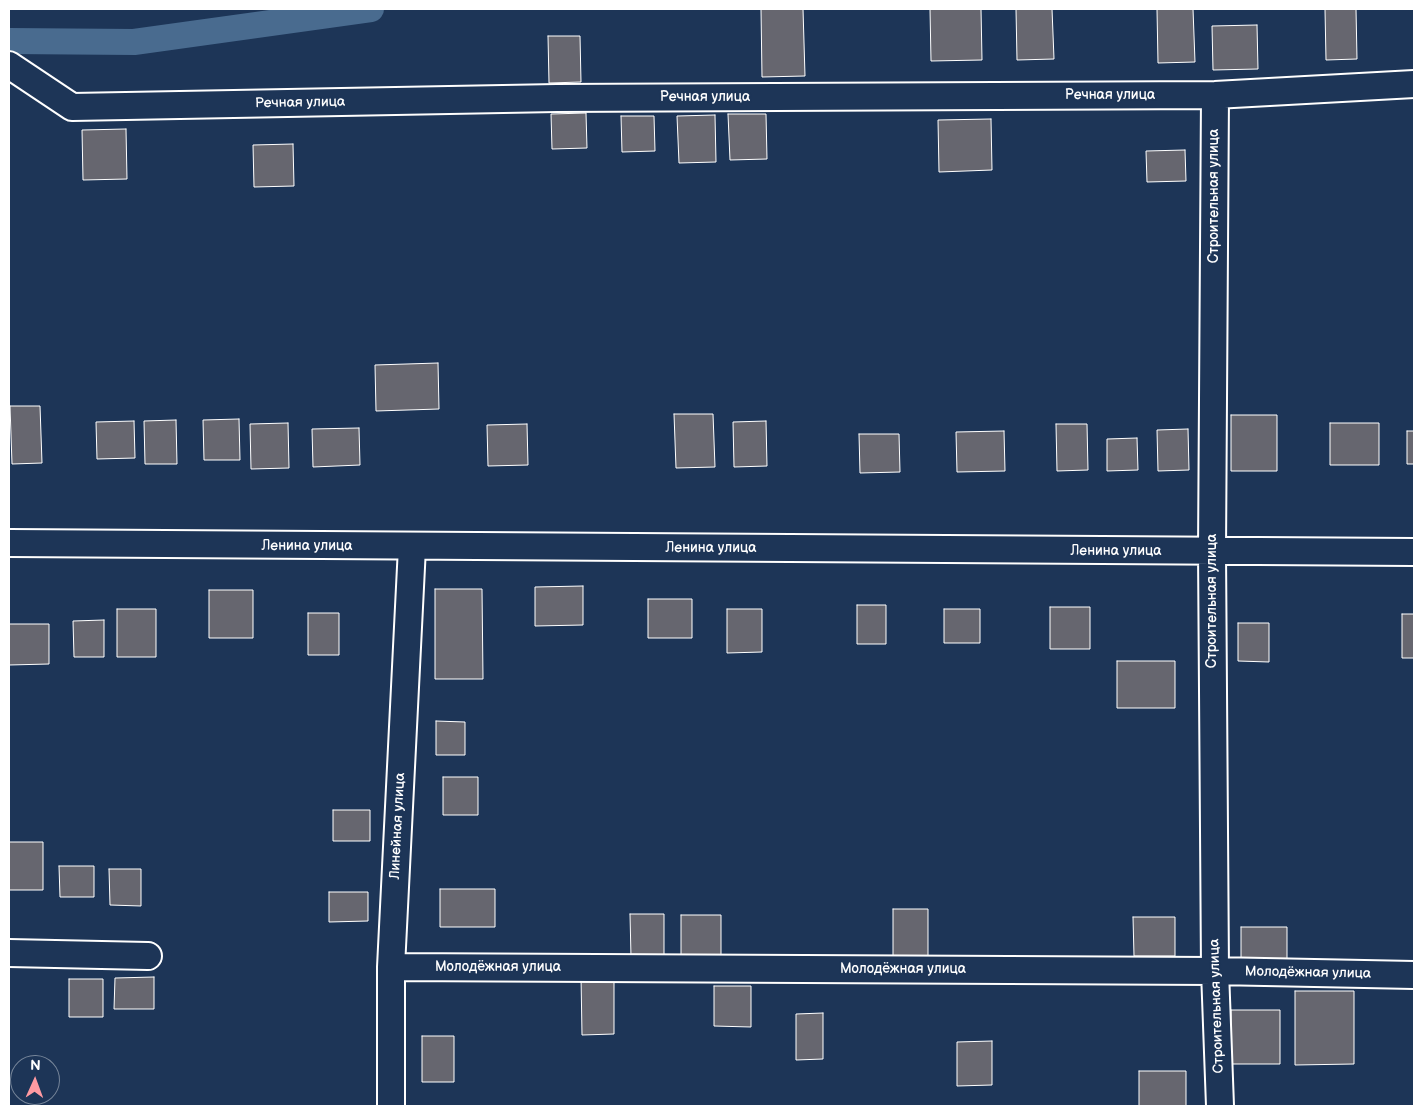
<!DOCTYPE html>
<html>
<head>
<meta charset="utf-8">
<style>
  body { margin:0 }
  #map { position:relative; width:1423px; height:1115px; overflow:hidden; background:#1d3557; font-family:"Balsamiq Sans",sans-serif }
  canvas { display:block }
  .frame { position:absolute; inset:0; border:10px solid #fff; pointer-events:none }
  .north { position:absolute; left:10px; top:1055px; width:50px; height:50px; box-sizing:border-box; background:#1d3557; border:1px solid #77869a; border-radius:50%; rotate:2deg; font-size:14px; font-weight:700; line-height:20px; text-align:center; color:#fff }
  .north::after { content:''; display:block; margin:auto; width:18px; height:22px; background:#ff9aa2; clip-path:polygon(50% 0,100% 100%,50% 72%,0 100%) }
</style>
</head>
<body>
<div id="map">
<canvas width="1423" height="1115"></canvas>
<div class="frame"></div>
<div class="north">N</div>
</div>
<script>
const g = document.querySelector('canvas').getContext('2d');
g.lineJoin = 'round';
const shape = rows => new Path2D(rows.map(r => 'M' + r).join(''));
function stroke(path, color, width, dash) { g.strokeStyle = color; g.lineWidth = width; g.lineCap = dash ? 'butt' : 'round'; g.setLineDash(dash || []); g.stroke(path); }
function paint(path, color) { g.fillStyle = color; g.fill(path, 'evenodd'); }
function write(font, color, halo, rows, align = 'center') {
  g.font = font + ' "Balsamiq Sans",sans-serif'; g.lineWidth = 4; g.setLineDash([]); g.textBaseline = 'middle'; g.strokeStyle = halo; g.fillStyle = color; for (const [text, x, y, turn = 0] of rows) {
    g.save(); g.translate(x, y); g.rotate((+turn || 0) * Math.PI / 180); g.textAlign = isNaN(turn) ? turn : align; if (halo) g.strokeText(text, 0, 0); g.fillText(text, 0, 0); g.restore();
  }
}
stroke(shape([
  [9,41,134,42,371,9]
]), '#496b8f', 26);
const building = shape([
  [761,9,803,9,805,76,762,77,761,9],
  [930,9,981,9,982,60,931,61,930,9],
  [1016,9,1052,9,1054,59,1017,60,1016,9],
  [1157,9,1193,9,1195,62,1158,63,1157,9],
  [1325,9,1356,9,1357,59,1326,60,1325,9],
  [1257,25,1258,69,1213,70,1212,26,1257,25],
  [548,36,580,36,581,82,549,83,548,36],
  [586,113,587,148,552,149,551,114,586,113],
  [728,114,766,114,767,159,730,160,728,114],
  [715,115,716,162,679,163,677,116,715,115],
  [621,116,654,116,655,151,622,152,621,116],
  [991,119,992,170,939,172,938,120,991,119],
  [126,129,127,179,83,180,82,130,126,129],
  [293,144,294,186,254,187,253,145,293,144],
  [1185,150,1186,181,1147,182,1146,151,1185,150],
  [438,363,439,409,376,411,375,365,438,363],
  [10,406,40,406,42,463,12,464,10,406],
  [674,414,713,414,715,467,676,468,674,414],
  [1231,415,1277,415,1277,471,1231,471,1231,415],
  [239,419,240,460,204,460,203,420,239,419],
  [176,420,177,464,145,464,144,421,176,420],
  [134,421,135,458,97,459,96,422,134,421],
  [766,421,767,466,734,467,733,422,766,421],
  [288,423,289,468,251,469,250,424,288,423],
  [1330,423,1379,423,1379,465,1330,465,1330,423],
  [527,424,528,465,488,466,487,425,527,424],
  [1056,424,1087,424,1088,470,1057,471,1056,424],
  [359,428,360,465,313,467,312,429,359,428],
  [1188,429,1189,470,1158,471,1157,430,1188,429],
  [1004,431,1005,471,957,472,956,432,1004,431],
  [1407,431,1414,431,1414,464,1407,464,1407,431],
  [859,434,899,434,900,472,860,473,859,434],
  [1137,438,1138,470,1107,471,1107,439,1137,438],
  [583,586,583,625,535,626,535,587,583,586],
  [435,589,482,589,483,679,435,679,435,589],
  [209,590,253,590,253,638,209,638,209,590],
  [648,599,692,599,692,638,648,638,648,599],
  [857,605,886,605,886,644,857,644,857,605],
  [1050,607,1090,607,1090,649,1050,649,1050,607],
  [117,609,156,609,156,657,117,657,117,609],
  [727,609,762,609,762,652,727,653,727,609],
  [944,609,980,609,980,643,944,643,944,609],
  [308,613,339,613,339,655,308,655,308,613],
  [1402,614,1414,614,1414,658,1402,658,1402,614],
  [104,620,104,657,74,657,73,621,104,620],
  [1238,623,1269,623,1269,662,1238,661,1238,623],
  [9,624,49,624,49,664,9,665,9,624],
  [1117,661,1175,661,1175,708,1117,708,1117,661],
  [436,721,465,722,465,755,436,755,436,721],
  [443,777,478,777,478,815,443,815,443,777],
  [333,810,370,810,370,841,333,841,333,810],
  [9,842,43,842,43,890,9,890,9,842],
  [59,866,94,866,94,897,60,897,59,866],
  [109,869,141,869,141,906,110,905,109,869],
  [440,889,495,889,495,927,440,927,440,889],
  [329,892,368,892,368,921,329,922,329,892],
  [893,909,928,909,928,960,893,960,893,909],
  [630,914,664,914,664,957,631,957,630,914],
  [681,915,721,915,721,958,681,958,681,915],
  [1133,917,1175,917,1175,956,1134,956,1133,917],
  [1241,927,1287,927,1287,962,1241,962,1241,927],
  [581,976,614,976,614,1034,582,1035,581,976],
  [154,977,154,1009,114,1009,115,978,154,977],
  [69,979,103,979,103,1017,69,1017,69,979],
  [714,986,751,986,751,1027,714,1026,714,986],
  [1295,991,1354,991,1354,1064,1295,1065,1295,991],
  [1231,1010,1280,1010,1280,1064,1231,1064,1231,1010],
  [823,1013,823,1059,796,1060,796,1014,823,1013],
  [422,1036,454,1036,454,1082,422,1082,422,1036],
  [992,1041,992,1085,957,1086,957,1042,992,1041],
  [1139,1071,1186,1071,1186,1106,1139,1106,1139,1071]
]);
paint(building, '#66666f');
stroke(building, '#fff', 1);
const minor = shape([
  [9,65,72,107,557,98,1215,95,1414,84],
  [1215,95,1212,551,1215,971,1220,1106],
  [9,543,1414,552],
  [9,953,148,956],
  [391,967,1215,971,1414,975],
  [391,1106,391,967,412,547]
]);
stroke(minor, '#fff', 30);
stroke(minor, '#1d3557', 26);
write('14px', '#fff', '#1d3557', [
  ["Речная улица",1110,95],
  ["Речная улица",705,97],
  ["Речная улица",300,103,-1],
  ["Строительная улица",1214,196,-90],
  ["Ленина улица",307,546],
  ["Ленина улица",711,548],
  ["Ленина улица",1116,551],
  ["Строительная улица",1212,601,-90],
  ["Линейная улица",398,826,-87],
  ["Молодёжная улица",498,967],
  ["Молодёжная улица",903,969],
  ["Молодёжная улица",1308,973,1],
  ["Строительная улица",1217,1006,-92]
]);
</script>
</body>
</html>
